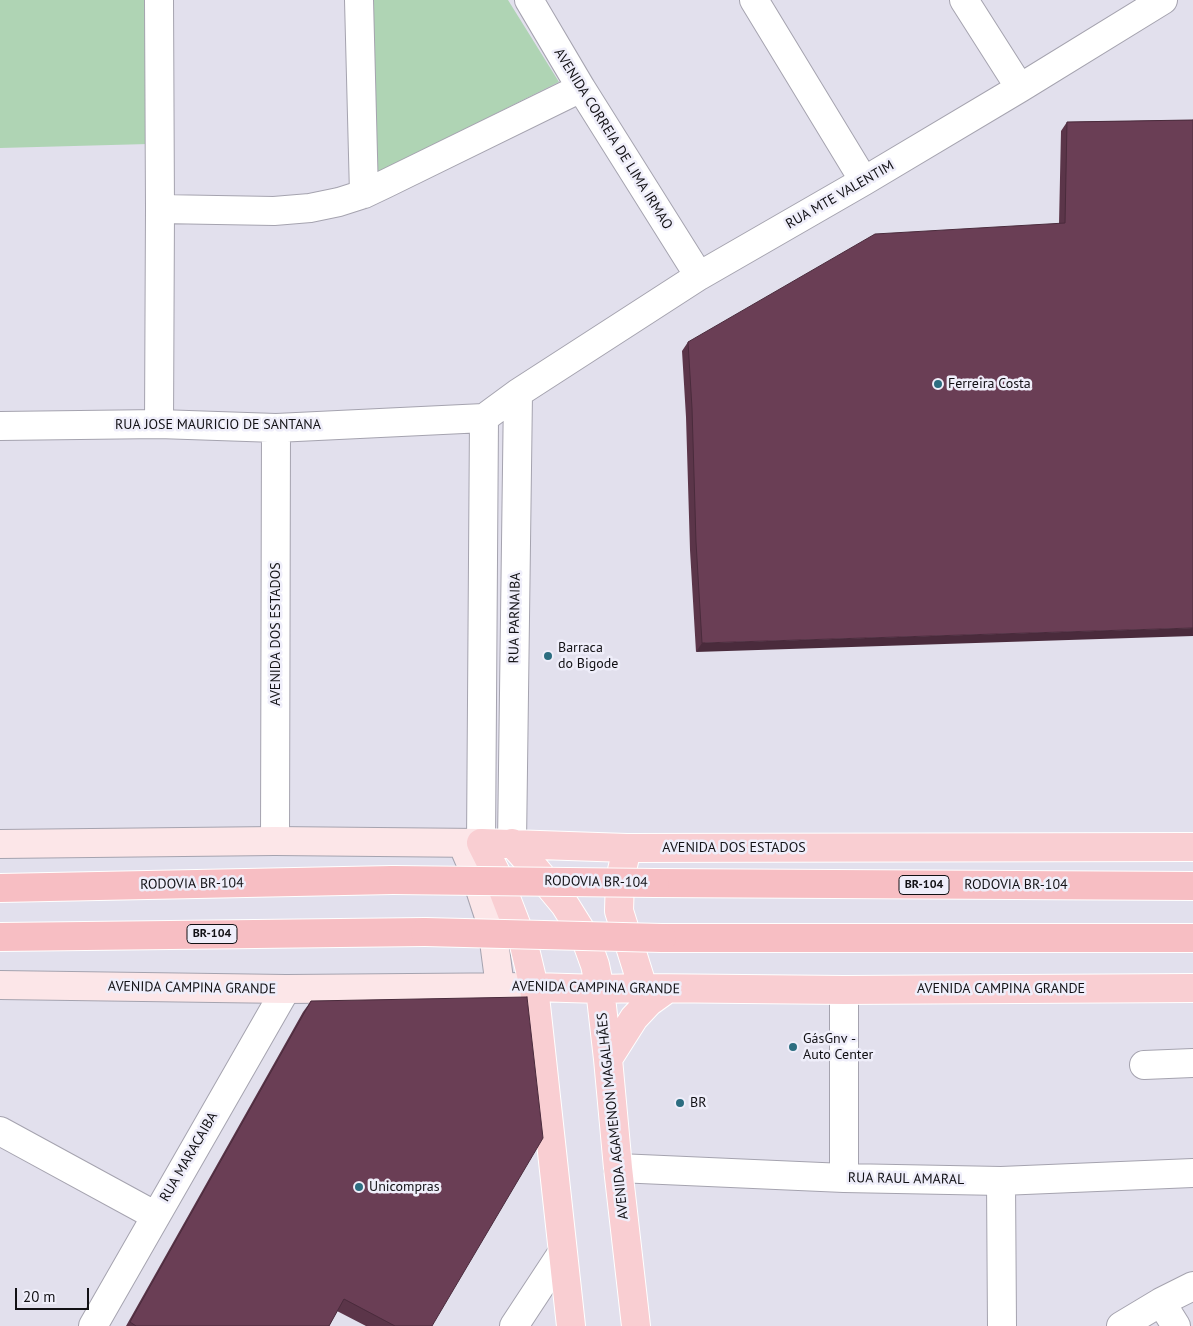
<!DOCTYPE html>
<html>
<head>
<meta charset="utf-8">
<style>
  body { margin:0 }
  #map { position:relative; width:1193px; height:1326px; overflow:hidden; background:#e2e0ed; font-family:"PT Sans",sans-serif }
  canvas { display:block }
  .scale { position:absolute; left:15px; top:1288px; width:74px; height:22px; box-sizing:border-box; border:2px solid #121115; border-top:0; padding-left:6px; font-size:15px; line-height:18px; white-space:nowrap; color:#121115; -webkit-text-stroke:4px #efeefa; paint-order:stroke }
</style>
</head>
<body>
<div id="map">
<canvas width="1193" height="1326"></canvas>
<div class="scale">20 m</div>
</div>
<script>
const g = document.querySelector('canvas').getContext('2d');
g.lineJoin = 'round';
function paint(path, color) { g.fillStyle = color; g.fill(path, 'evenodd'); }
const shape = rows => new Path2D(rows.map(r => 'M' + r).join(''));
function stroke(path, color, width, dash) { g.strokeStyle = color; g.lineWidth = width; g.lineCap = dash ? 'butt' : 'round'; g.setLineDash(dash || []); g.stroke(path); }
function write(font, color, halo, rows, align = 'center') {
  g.font = font + ' "PT Sans",sans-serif'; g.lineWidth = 5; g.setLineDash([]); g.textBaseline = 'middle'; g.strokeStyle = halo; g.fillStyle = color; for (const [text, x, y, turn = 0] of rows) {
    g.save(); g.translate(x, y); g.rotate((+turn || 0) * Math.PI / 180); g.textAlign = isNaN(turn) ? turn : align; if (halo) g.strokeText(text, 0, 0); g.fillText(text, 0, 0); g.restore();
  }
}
paint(shape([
  [0,0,146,0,148,144,0,148],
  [370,0,508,0,559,82,378,172]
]), '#afd4b4');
const minor = shape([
  [159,0,160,209,159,424],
  [359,0,364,194],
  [529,0,581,88,699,276],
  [754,0,864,181],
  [964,0,1020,88],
  [160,209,274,211,310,208,339,202,364,194,385,184,581,88],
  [0,426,159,424,276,428,484,418,518,393,699,276,864,181,1020,88,1163,0],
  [275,841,276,428],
  [481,843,484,418],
  [512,843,518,393],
  [1144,1065,1193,1063],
  [0,1131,156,1216],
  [618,1168,844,1178,1001,1181,1193,1173],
  [844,1178,844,990],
  [1001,1181,1002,1326],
  [1161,1302,1176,1326],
  [93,1326,286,989],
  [1121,1326,1161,1302,1193,1286]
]);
const tertiary = shape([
  [514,1326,562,1253]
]);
const secondary = shape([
  [462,843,474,871,492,926,500,987],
  [0,844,275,841,481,843],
  [0,985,286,989,534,987]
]);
const primary = shape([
  [512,843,536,870,565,905,585,937,595,965,600,989,608,1059,618,1168,636,1326],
  [627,848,620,879,619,911,643,988],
  [534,987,600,989,643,988,844,990,1193,988],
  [608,1059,634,1018,649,1002,667,989],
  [571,1326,534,987,524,945,498,877,481,843,627,848,1193,847]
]);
const trunk = shape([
  [655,883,1193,886],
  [0,888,393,880],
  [0,937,425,932],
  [662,938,1193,938]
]);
stroke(minor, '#a5a3af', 30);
stroke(tertiary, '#a5a3af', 30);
stroke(secondary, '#a5a3af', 30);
stroke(primary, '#fff', 30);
stroke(trunk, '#fff', 30);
stroke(minor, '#fff', 28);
stroke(tertiary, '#fff', 28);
stroke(secondary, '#fce6e8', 28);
stroke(primary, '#f9ced2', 28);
stroke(trunk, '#f7bec3', 28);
const trunkBridge = shape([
  [393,880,655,883],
  [425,932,662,938]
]);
stroke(trunkBridge, '#fff', 30, []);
stroke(trunkBridge, '#f7bec3', 28);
paint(shape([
  [1193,120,696,652,690,550,686,417,682,351,688,342,1059,224,1061,131,1067,122],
  [311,1001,432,1326,366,1326,337,1311,329,1326,126,1326,303,1012]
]), '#5b3549');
paint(shape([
  [1193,628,1193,636,696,652,702,643]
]), '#4a2b3c');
const building = shape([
  [1193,120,1193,628,702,643,696,542,692,408,688,342,875,234,1065,223,1067,122,1193,120],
  [527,997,543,1138,432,1326,395,1326,344,1299,329,1326,136,1326,130,1322,311,1001,527,997]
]);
paint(building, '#6a3e55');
stroke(building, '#4a2b3c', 1);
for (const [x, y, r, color] of [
  [938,384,5,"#2c6d80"],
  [548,656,5,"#2c6d80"],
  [793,1047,5,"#2c6d80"],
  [680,1103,5,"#2c6d80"],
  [359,1187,5,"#2c6d80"]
]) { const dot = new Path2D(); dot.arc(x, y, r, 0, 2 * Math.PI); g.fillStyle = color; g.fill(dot); stroke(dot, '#efeefa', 2); }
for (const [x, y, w] of [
  [924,885,50],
  [212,934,50]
]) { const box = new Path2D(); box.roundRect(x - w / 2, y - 9.5, w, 19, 4); g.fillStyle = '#efeefa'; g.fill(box); stroke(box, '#121115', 1); }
write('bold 12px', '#121115', null, [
  ["BR-104",924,885],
  ["BR-104",212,934]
]);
write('14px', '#121115', '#efeefa', [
  ["AVENIDA CORREIA DE LIMA IRMAO",613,139,58],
  ["RUA MTE VALENTIM",840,195,-30],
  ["RUA JOSE MAURICIO DE SANTANA",218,425],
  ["RUA PARNAIBA",515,618,-89],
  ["AVENIDA DOS ESTADOS",276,634,-90],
  ["AVENIDA DOS ESTADOS",734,848],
  ["RODOVIA BR-104",596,882,1],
  ["RODOVIA BR-104",192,884,-1],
  ["RODOVIA BR-104",1016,885],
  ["AVENIDA CAMPINA GRANDE",192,988,1],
  ["AVENIDA CAMPINA GRANDE",596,988,1],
  ["AVENIDA CAMPINA GRANDE",1001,989],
  ["AVENIDA AGAMENON MAGALHÃES",613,1116,-96],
  ["RUA MARACAIBA",189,1157,-60],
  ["RUA RAUL AMARAL",906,1179,1]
]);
write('14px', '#121115', '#efeefa', [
  ["Ferreira Costa",948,384],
  ["Barraca",558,648],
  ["do Bigode",558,664],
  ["GásGnv -",803,1039],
  ["Auto Center",803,1055],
  ["BR",690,1103],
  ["Unicompras",369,1187]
], 'left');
</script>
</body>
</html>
